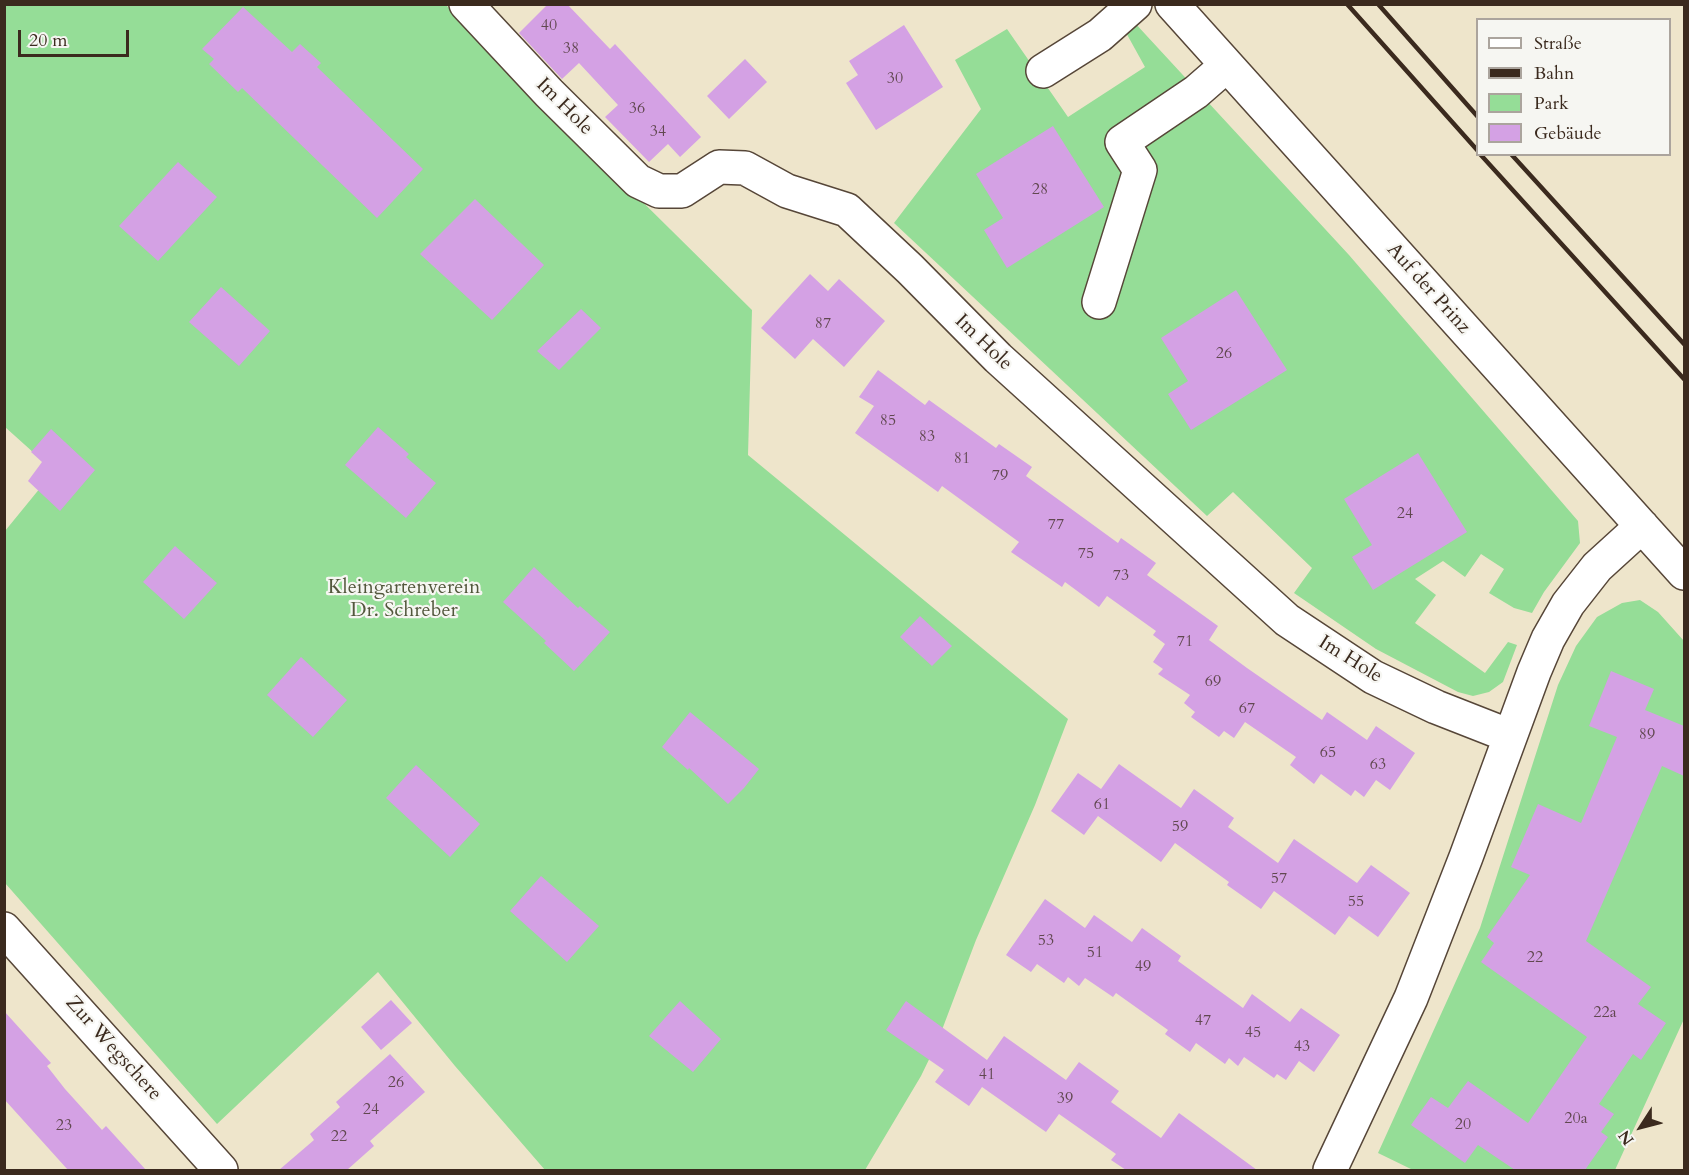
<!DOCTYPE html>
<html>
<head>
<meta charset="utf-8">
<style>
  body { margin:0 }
  #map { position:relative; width:1689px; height:1175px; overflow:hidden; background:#eee5cb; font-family:Cardo,serif }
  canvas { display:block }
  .frame { position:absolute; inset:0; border:6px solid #3b2a1e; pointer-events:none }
  .legend { position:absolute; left:1476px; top:18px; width:195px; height:138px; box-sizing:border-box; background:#f6f6f2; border:2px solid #aba49d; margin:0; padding:8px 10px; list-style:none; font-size:18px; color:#3b2a1e }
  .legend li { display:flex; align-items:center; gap:12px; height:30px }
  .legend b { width:30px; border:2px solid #aba49d }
  .north { position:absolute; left:1611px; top:1097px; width:60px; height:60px; -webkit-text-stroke:4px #f6f6f2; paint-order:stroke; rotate:234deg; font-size:16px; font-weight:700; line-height:24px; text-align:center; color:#3b2a1e }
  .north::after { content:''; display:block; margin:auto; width:21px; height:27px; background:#3b2a1e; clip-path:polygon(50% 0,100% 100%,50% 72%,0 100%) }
  .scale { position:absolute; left:18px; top:30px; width:111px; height:27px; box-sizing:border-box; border:3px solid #3b2a1e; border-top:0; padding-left:8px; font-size:18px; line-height:21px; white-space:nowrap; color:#3b2a1e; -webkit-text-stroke:4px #f6f6f2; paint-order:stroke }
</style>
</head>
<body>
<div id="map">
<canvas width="1689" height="1175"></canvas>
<div class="frame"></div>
<ul class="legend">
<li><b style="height:8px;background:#fff"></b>Straße</li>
<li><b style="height:8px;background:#3b2a1e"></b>Bahn</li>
<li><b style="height:16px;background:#95dd97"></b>Park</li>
<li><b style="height:16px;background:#d4a1e4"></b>Gebäude</li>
</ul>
<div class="north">N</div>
<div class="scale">20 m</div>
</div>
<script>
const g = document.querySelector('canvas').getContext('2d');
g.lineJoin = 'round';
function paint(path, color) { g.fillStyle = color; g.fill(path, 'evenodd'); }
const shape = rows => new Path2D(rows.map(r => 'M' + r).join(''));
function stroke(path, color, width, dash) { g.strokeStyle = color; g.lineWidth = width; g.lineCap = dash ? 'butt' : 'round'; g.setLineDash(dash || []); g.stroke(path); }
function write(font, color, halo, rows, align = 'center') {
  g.font = font + ' Cardo,serif'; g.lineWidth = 4.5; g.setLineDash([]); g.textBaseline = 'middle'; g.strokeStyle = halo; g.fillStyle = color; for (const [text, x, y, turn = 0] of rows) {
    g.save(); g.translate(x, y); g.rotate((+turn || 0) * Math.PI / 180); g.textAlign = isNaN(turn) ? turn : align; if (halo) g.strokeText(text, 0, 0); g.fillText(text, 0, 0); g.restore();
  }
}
paint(shape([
  [5,5,446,5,507,68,752,310,748,455,1068,719,1035,805,976,940,937,1043,921,1076,865,1170,545,1170,455,1066,378,972,217,1124,5,883,5,531,54,471,5,427],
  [1134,22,1349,255,1578,521,1580,543,1544,592,1532,613,1514,608,1489,593,1504,569,1481,554,1465,577,1443,561,1415,579,1436,595,1415,623,1485,673,1508,642,1517,645,1503,682,1489,692,1473,696,1458,692,1376,649,1294,593,1312,568,1233,492,1207,516,894,223,981,109,955,60,1007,29,1068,117,1145,67,1124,29],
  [1640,600,1658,612,1684,641,1684,1019,1615,1170,1413,1170,1378,1153,1480,928,1558,685,1576,646,1597,617,1622,603]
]), '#95dd97');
paint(shape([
  [548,4,567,4,610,49,615,44,701,137,680,157,668,144,649,162,605,117,618,105,579,63,562,79,519,33],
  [243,7,292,52,300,44,321,63,317,67,423,169,377,218,242,88,238,92,209,64,214,59,202,49],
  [904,25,943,87,876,130,846,83,858,75,849,61],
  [745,59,767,82,729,119,707,96],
  [1053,126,1104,207,1007,268,984,230,1003,218,976,174],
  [178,162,217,197,158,261,119,226],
  [475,199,544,265,492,320,420,254],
  [810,274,828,291,839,279,885,321,844,367,813,339,795,359,761,328],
  [221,287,270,331,239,366,189,322],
  [1236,290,1287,370,1191,430,1168,394,1188,381,1161,338],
  [581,309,601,328,559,370,537,351],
  [878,370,925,405,929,400,996,448,999,444,1032,467,1026,476,1118,543,1121,538,1156,563,1147,575,1218,626,1209,640,1247,668,1322,720,1327,712,1367,740,1376,726,1415,753,1390,790,1376,780,1364,797,1355,790,1351,796,1321,774,1314,784,1290,765,1296,757,1245,722,1234,738,1224,731,1219,737,1191,717,1195,712,1184,703,1190,695,1158,674,1163,669,1153,662,1165,644,1153,635,1156,631,1107,596,1099,607,1065,582,1062,587,1011,552,1019,542,942,486,938,492,855,433,874,406,859,397],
  [378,427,409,454,406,457,436,483,406,518,345,465],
  [51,429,95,470,60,511,28,481,42,462,31,452],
  [1418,453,1467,532,1373,590,1352,557,1372,545,1344,499],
  [175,546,217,583,184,619,143,582],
  [534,567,578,608,580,606,610,632,574,671,544,643,546,641,503,602],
  [920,616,952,646,932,666,900,637],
  [301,657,347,700,313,737,267,695],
  [1611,671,1654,689,1645,710,1684,726,1684,776,1662,766,1586,941,1651,987,1638,1004,1666,1023,1641,1060,1633,1054,1599,1104,1614,1114,1601,1132,1608,1137,1585,1170,1515,1170,1478,1145,1465,1163,1411,1125,1431,1097,1448,1108,1468,1081,1528,1123,1587,1037,1481,962,1494,943,1487,937,1530,875,1511,867,1538,804,1581,823,1617,737,1589,726],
  [690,712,759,769,744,788,728,804,689,768,688,770,662,747],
  [1119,764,1181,808,1194,789,1234,818,1228,827,1278,863,1294,839,1357,883,1371,865,1410,893,1378,937,1349,916,1335,935,1274,891,1261,909,1227,885,1229,882,1175,843,1161,862,1098,816,1084,835,1051,811,1078,773,1101,789],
  [416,765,480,824,450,857,386,798],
  [541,876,599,926,567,962,510,911],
  [1045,899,1085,928,1094,915,1132,942,1142,928,1181,956,1178,961,1243,1008,1252,994,1290,1022,1301,1008,1340,1035,1314,1072,1299,1061,1286,1080,1277,1074,1274,1078,1244,1057,1238,1066,1229,1058,1225,1064,1196,1043,1190,1052,1165,1034,1168,1030,1116,993,1113,997,1085,978,1079,986,1068,977,1064,983,1037,964,1031,972,1006,955],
  [391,1000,412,1023,381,1050,361,1027],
  [680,1001,721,1039,693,1072,649,1036],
  [906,1001,987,1060,1004,1036,1066,1080,1079,1062,1119,1091,1111,1102,1161,1138,1179,1113,1257,1170,1126,1170,1111,1160,1116,1154,1059,1114,1046,1132,982,1087,969,1106,935,1082,944,1070,886,1030],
  [4,1011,51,1063,47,1066,65,1089,102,1130,106,1126,146,1170,68,1170,4,1099],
  [390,1054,425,1092,370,1141,374,1146,347,1170,279,1170,314,1140,310,1134,340,1107,336,1102]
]), '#d4a1e4');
const minor = shape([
  [466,4,549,93,638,181,659,191,682,191,719,167,745,168,787,191,847,210,910,269,998,358,1287,620,1373,677,1436,707,1510,736],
  [1172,4,1684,573],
  [1043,71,1100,35,1135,4],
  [1099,302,1140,170,1122,142,1196,92,1227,65],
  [4,929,221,1170],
  [1330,1170,1411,998,1466,857,1534,672,1548,639,1568,604,1597,567,1642,526]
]);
stroke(minor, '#564638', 36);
stroke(minor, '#fff', 33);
stroke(shape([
  [1347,4,1478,151],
  [1378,4,1478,117],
  [1480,154,1684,379],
  [1511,154,1684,344]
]), '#3b2a1e', 4.5);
write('16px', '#614850', null, [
  ["40",549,26],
  ["38",571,49],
  ["30",895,79],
  ["36",637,109],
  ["34",658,132],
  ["28",1040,190],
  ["87",823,324],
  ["26",1224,354],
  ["85",888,421],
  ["83",927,437],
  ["81",962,459],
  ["79",1000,476],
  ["24",1405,514],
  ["77",1056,525],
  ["75",1086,554],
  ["73",1121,576],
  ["71",1185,642],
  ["69",1213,682],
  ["67",1247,709],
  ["89",1647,735],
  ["65",1328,753],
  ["63",1378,765],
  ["61",1102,805],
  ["59",1180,827],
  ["57",1279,879],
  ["55",1356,902],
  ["53",1046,941],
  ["51",1095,953],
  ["22",1535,958],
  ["49",1143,967],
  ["22a",1605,1013],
  ["47",1203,1021],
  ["45",1253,1033],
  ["43",1302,1047],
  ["41",987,1075],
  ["26",396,1083],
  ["39",1065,1099],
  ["24",371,1110],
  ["20a",1576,1119],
  ["20",1463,1125],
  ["23",64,1126],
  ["22",339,1137]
]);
write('20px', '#3b2a1e', '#f6f6f2', [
  ["Im Hole",564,107,45],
  ["Auf der Prinz",1428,289,48],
  ["Im Hole",983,343,44],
  ["Im Hole",1350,660,32],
  ["Zur Wegschere",113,1049,48]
]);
write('20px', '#52573c', '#f6f6f2', [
  ["Kleingartenverein",404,588],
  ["Dr. Schreber",404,611]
]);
</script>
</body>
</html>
